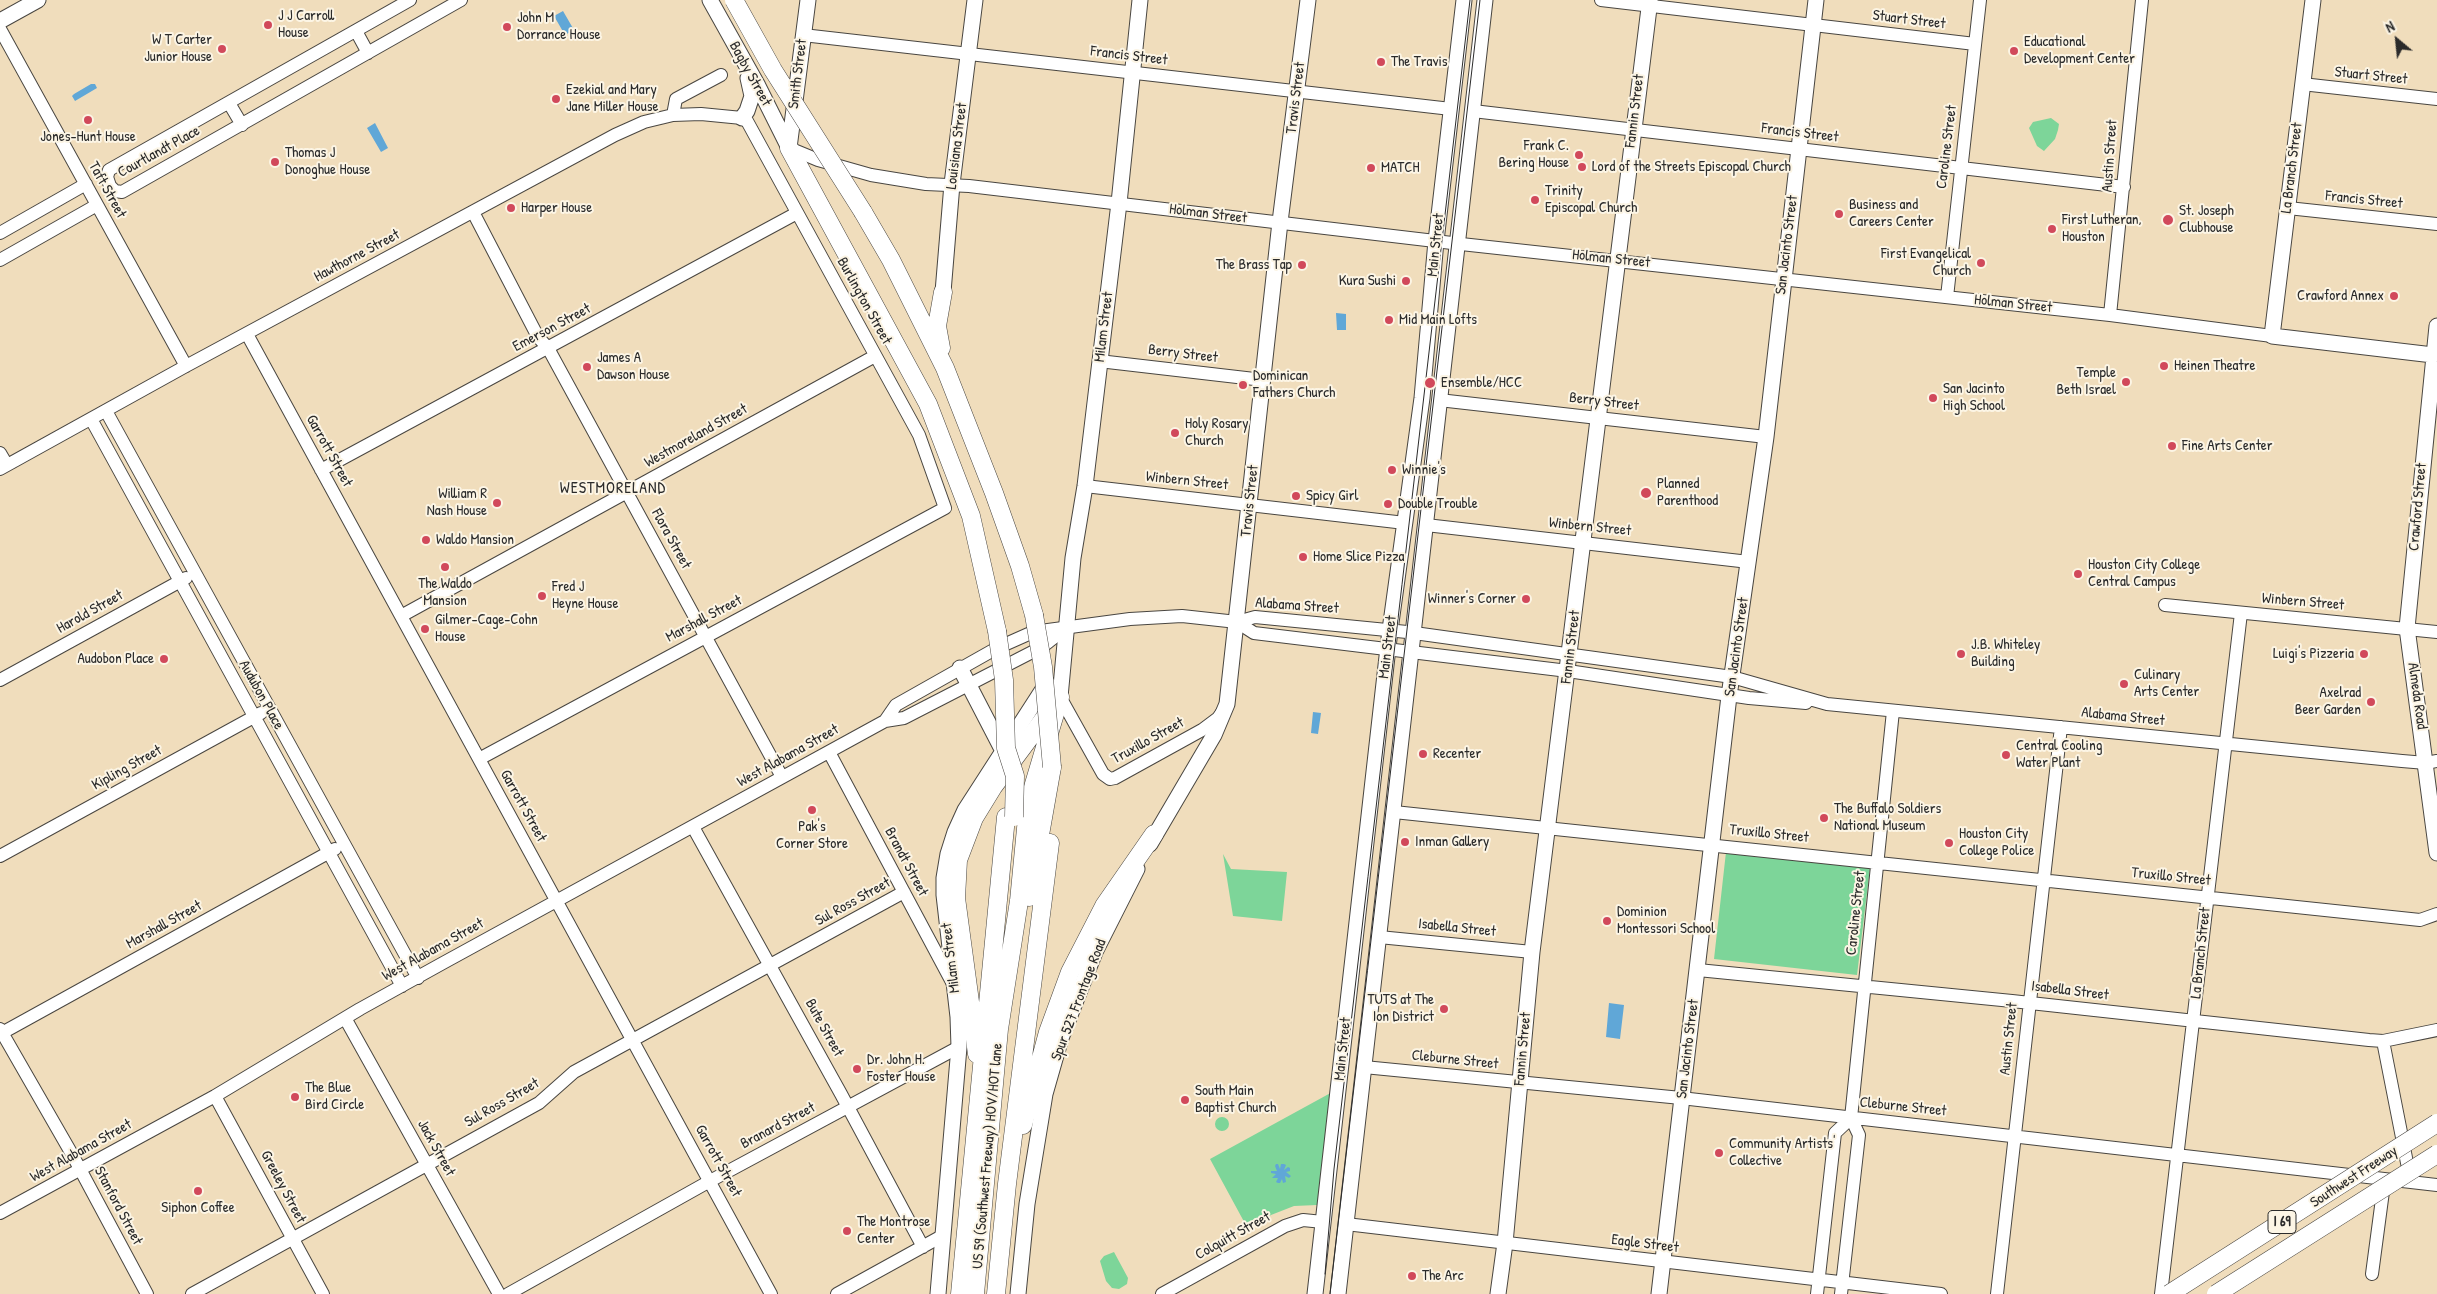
<!DOCTYPE html>
<html>
<head>
<meta charset="utf-8">
<style>
  body { margin:0 }
  #map { position:relative; width:2437px; height:1294px; overflow:hidden; background:#f0ddbc; font-family:"Patrick Hand",sans-serif }
  canvas { display:block }
  .north { position:absolute; left:2372px; top:15px; width:50px; height:50px; -webkit-text-stroke:4px #fcf5e5; paint-order:stroke; rotate:332deg; font-size:14px; font-weight:700; line-height:20px; text-align:center; color:#2b2b2b }
  .north::after { content:''; display:block; margin:auto; width:18px; height:22px; background:#2b2b2b; clip-path:polygon(50% 0,100% 100%,50% 72%,0 100%) }
</style>
</head>
<body>
<div id="map">
<canvas width="2437" height="1294"></canvas>
<div class="north">N</div>
</div>
<script>
const g = document.querySelector('canvas').getContext('2d');
g.lineJoin = 'round';
function paint(path, color) { g.fillStyle = color; g.fill(path, 'evenodd'); }
const shape = rows => new Path2D(rows.map(r => 'M' + r).join(''));
function stroke(path, color, width, dash) { g.strokeStyle = color; g.lineWidth = width; g.lineCap = dash ? 'butt' : 'round'; g.setLineDash(dash || []); g.stroke(path); }
function write(font, color, halo, rows, align = 'center') {
  g.font = font + ' "Patrick Hand",sans-serif'; g.lineWidth = 4; g.setLineDash([]); g.textBaseline = 'middle'; g.strokeStyle = halo; g.fillStyle = color; for (const [text, x, y, turn = 0] of rows) {
    g.save(); g.translate(x, y); g.rotate((+turn || 0) * Math.PI / 180); g.textAlign = isNaN(turn) ? turn : align; if (halo) g.strokeText(text, 0, 0); g.fillText(text, 0, 0); g.restore();
  }
}
paint(shape([
  [2051,118,2059,124,2058,130,2055,139,2044,151,2037,146,2029,128,2033,122],
  [1726,852,1870,868,1857,975,1714,959],
  [1223,854,1231,869,1287,872,1282,921,1233,916],
  [1336,1090,1317,1205,1294,1206,1271,1215,1248,1229,1210,1159],
  '1215 1124a7 7 0 1 1 14 0a7 7 0 1 1-14 0Z',
  [1114,1252,1128,1278,1127,1284,1119,1289,1112,1288,1106,1281,1100,1261,1104,1256]
]), '#7dd599');
paint(shape([
  [563,11,574,30,565,35,554,16],
  [91,84,95,84,97,88,75,101,72,96,74,94],
  [375,123,388,148,381,152,367,128],
  [1336,313,1346,314,1346,330,1337,330],
  [1313,712,1321,713,1318,734,1311,733],
  [1609,1003,1624,1005,1620,1039,1606,1037],
  [1276,1164,1278,1164,1280,1169,1281,1164,1284,1164,1286,1165,1284,1170,1288,1167,1290,1168,1290,1171,1286,1172,1291,1176,1289,1178,1285,1176,1286,1182,1283,1183,1282,1179,1280,1183,1278,1183,1276,1182,1278,1178,1272,1178,1276,1174,1271,1173,1271,1171,1277,1171,1275,1166]
]), '#60a7d7');
const minor = shape([
  [410,0,109,170,107,177,110,186,115,191,122,192,461,0],
  [1601,0,1975,44],
  [0,29,186,366],
  [356,31,368,53],
  [803,35,1451,109],
  [2302,84,2437,99],
  [229,103,242,125],
  [1473,111,2124,187],
  [673,115,676,99,721,75],
  [789,148,818,160,871,175,926,184,969,186,1452,243,2110,315,2272,336],
  [2288,208,2437,224],
  [473,212,538,337,548,348,782,777],
  [0,233,86,184],
  [0,260,97,205],
  [1947,297,1980,0],
  [2110,315,2142,0],
  [247,334,771,1294],
  [1099,361,1263,380],
  [1439,400,1766,437],
  [106,411,418,978],
  [91,419,402,986],
  [0,453,7,465],
  [0,469,186,366,615,135,644,122,673,115,701,114,742,118,747,121,919,435,945,508,479,759],
  [321,470,797,213],
  [1085,486,1405,523],
  [1426,525,1749,562],
  [2165,605,2437,632],
  [401,616,875,356],
  [1237,622,1254,633,1568,671,1749,698,1806,703],
  [0,680,186,578],
  [1060,697,1103,774,1110,779,1115,778,1202,730,1218,718,1223,711],
  [885,721,896,705,997,648,1033,632,1130,619,1182,616,1237,622,1255,617,1407,632,1732,677,1827,704,2402,761,2426,763,2437,761],
  [829,752,953,984],
  [1394,812,2420,920,2437,914],
  [693,827,841,1094,923,1247],
  [0,856,261,713],
  [1379,937,1532,952],
  [1698,970,2012,1001,2369,1040,2383,1041,2437,1030],
  [345,1018,499,1294],
  [0,1029,73,1156,147,1294],
  [0,1034,335,849],
  [2383,1041,2410,1178],
  [1364,1067,1681,1098,2437,1185],
  [215,1096,323,1294],
  [0,1213,215,1096,360,1009,443,963,885,721,904,718,1042,647,1066,628],
  [1346,1224,1941,1294],
  [2372,1274,2384,1184],
  [192,1294,539,1103,574,1072,904,892],
  [508,1294,710,1181,959,1047],
  [837,1294,942,1236],
  [1162,1294,1285,1226,1303,1220,1323,1222],
  [1817,1294,1835,1133,1851,1118],
  [1841,1294,1859,1135,1851,1118,1893,711],
  [1997,1294,2061,727],
  [2161,1294,2241,613]
]);
const major = shape([
  [710,0,758,86,789,148],
  [2313,0,2272,336,2433,355],
  [0,21,38,0],
  [742,118,747,111,752,96,748,78],
  [789,148,808,0],
  [943,292,952,184,975,0],
  [2437,326,2407,628,2437,853],
  [960,668,1003,751],
  [1060,697,1073,558,1085,486,1119,203,1140,0],
  [1150,844,1214,735,1227,704,1280,222,1308,0],
  [938,1294,959,1047,958,1017,944,895,944,878,948,854,955,832,965,810,1047,683],
  [1018,1294,1027,1204,1045,1094,1061,1038,1095,952,1137,869],
  [1315,1294,1390,630,1422,398,1436,241,1464,0],
  [1338,1294,1485,0],
  [1498,1294,1505,1243,1532,952,1650,0],
  [1659,1294,1729,696,1766,437,1816,0]
]);
const highway = shape([
  [789,148,928,404,971,516,997,631],
  [863,212,891,260,945,368,994,493,1020,566,1034,615],
  [941,348,937,326,943,292],
  [1029,897,1052,767],
  [977,1054,956,898,958,860,974,818,993,787,1054,705],
  [1023,1125,1048,1032,1070,972,1104,906,1154,834],
  [960,1294,1006,817],
  [975,1294,999,1029,1019,901,1027,818,1031,794,1060,697],
  [996,1294,1007,1184,1050,843]
]);
stroke(minor, '#494641', 14);
stroke(major, '#494641', 17);
stroke(highway, '#494641', 19);
stroke(minor, '#fff', 12);
stroke(major, '#fff', 15);
stroke(highway, '#fff', 18);
stroke(shape([
  [1325,1274,1334,1169,1470,0],
  [1330,1294,1480,0]
]), '#2b2b2b', 1);
const highwayBridge = shape([
  [734,0,773,70,863,212],
  [1034,615,1043,667,1052,767],
  [997,631,1004,680,1006,748,1015,776,1014,817],
  [2169,1294,2437,1123],
  [2216,1294,2437,1154]
]);
stroke(highwayBridge, '#494641', 19, []);
stroke(highwayBridge, '#fff', 18);
for (const [x, y, r, color] of [
  [268,25,5,"#d1495b"],
  [507,27,5,"#d1495b"],
  [222,49,5,"#d1495b"],
  [2014,51,5,"#d1495b"],
  [1381,62,5,"#d1495b"],
  [556,99,5,"#d1495b"],
  [88,120,5,"#d1495b"],
  [1579,155,5,"#d1495b"],
  [275,162,5,"#d1495b"],
  [1582,167,5,"#d1495b"],
  [1371,168,5,"#d1495b"],
  [1535,200,5,"#d1495b"],
  [511,208,5,"#d1495b"],
  [1839,214,5,"#d1495b"],
  [2168,220,6,"#d1495b"],
  [2052,229,5,"#d1495b"],
  [1981,263,5,"#d1495b"],
  [1302,265,5,"#d1495b"],
  [1406,281,5,"#d1495b"],
  [2394,296,5,"#d1495b"],
  [1389,320,5,"#d1495b"],
  [2164,366,5,"#d1495b"],
  [587,367,5,"#d1495b"],
  [2126,382,5,"#d1495b"],
  [1430,383,6,"#d1495b"],
  [1243,385,5,"#d1495b"],
  [1933,398,5,"#d1495b"],
  [1175,433,5,"#d1495b"],
  [2172,446,5,"#d1495b"],
  [1392,470,5,"#d1495b"],
  [1646,493,6,"#d1495b"],
  [1296,496,5,"#d1495b"],
  [497,503,5,"#d1495b"],
  [1388,504,5,"#d1495b"],
  [426,540,5,"#d1495b"],
  [1303,557,5,"#d1495b"],
  [445,567,5,"#d1495b"],
  [2078,574,5,"#d1495b"],
  [542,596,5,"#d1495b"],
  [1526,599,5,"#d1495b"],
  [425,629,5,"#d1495b"],
  [1961,654,5,"#d1495b"],
  [2364,654,5,"#d1495b"],
  [164,659,5,"#d1495b"],
  [2124,684,5,"#d1495b"],
  [2371,702,5,"#d1495b"],
  [1423,754,5,"#d1495b"],
  [2006,755,5,"#d1495b"],
  [812,810,5,"#d1495b"],
  [1824,818,5,"#d1495b"],
  [1405,842,5,"#d1495b"],
  [1949,843,5,"#d1495b"],
  [1607,921,5,"#d1495b"],
  [1444,1009,5,"#d1495b"],
  [857,1069,5,"#d1495b"],
  [295,1097,5,"#d1495b"],
  [1185,1100,5,"#d1495b"],
  [1719,1153,5,"#d1495b"],
  [198,1191,5,"#d1495b"],
  [847,1231,5,"#d1495b"],
  [1412,1276,5,"#d1495b"]
]) { const dot = new Path2D(); dot.arc(x, y, r, 0, 2 * Math.PI); g.fillStyle = color; g.fill(dot); stroke(dot, '#fcf5e5', 2); }
for (const [x, y, w] of [
  [2282,1222,28]
]) { const box = new Path2D(); box.roundRect(x - w / 2, y - 11.5, w, 23, 4); g.fillStyle = '#fcf5e5'; g.fill(box); stroke(box, '#2b2b2b', 1); }
write('bold 14px', '#2b2b2b', null, [
  ["I 69",2282,1222]
]);
write('15px', '#2b2b2b', '#fcf5e5', [
  ["J J Carroll",278,16],
  ["House",278,33],
  ["John M",517,18],
  ["Dorrance House",517,35],
  ["W T Carter",212,40,"right"],
  ["Junior House",212,57,"right"],
  ["Educational",2024,42],
  ["Development Center",2024,59],
  ["The Travis",1391,62],
  ["Ezekial and Mary",566,90],
  ["Jane Miller House",566,107],
  ["Jones-Hunt House",88,137,"center"],
  ["Frank C.",1569,146,"right"],
  ["Bering House",1569,163,"right"],
  ["Thomas J",285,153],
  ["Donoghue House",285,170],
  ["Lord of the Streets Episcopal Church",1592,167],
  ["MATCH",1381,168],
  ["Trinity",1545,191],
  ["Episcopal Church",1545,208],
  ["Business and",1849,205],
  ["Careers Center",1849,222],
  ["Harper House",521,208],
  ["St. Joseph",2179,211],
  ["Clubhouse",2179,228],
  ["First Lutheran,",2062,220],
  ["Houston",2062,237],
  ["First Evangelical",1971,254,"right"],
  ["Church",1971,271,"right"],
  ["The Brass Tap",1292,265,"right"],
  ["Kura Sushi",1396,281,"right"],
  ["Crawford Annex",2384,296,"right"],
  ["Mid Main Lofts",1399,320],
  ["James A",597,358],
  ["Dawson House",597,375],
  ["Heinen Theatre",2174,366],
  ["Temple",2116,373,"right"],
  ["Beth Israel",2116,390,"right"],
  ["Dominican",1253,376],
  ["Fathers Church",1253,393],
  ["Ensemble/HCC",1441,383],
  ["San Jacinto",1943,389],
  ["High School",1943,406],
  ["Holy Rosary",1185,424],
  ["Church",1185,441],
  ["Fine Arts Center",2182,446],
  ["Winnie's",1402,470],
  ["Planned",1657,484],
  ["Parenthood",1657,501],
  ["William R",487,494,"right"],
  ["Nash House",487,511,"right"],
  ["Spicy Girl",1306,496],
  ["Double Trouble",1398,504],
  ["Waldo Mansion",436,540],
  ["Home Slice Pizza",1313,557],
  ["Houston City College",2088,565],
  ["Central Campus",2088,582],
  ["The Waldo",445,584,"center"],
  ["Mansion",445,601,"center"],
  ["Fred J",552,587],
  ["Heyne House",552,604],
  ["Winner's Corner",1516,599,"right"],
  ["Gilmer-Cage-Cohn",435,620],
  ["House",435,637],
  ["J.B. Whiteley",1971,645],
  ["Building",1971,662],
  ["Luigi's Pizzeria",2354,654,"right"],
  ["Audobon Place",154,659,"right"],
  ["Culinary",2134,675],
  ["Arts Center",2134,692],
  ["Axelrad",2361,693,"right"],
  ["Beer Garden",2361,710,"right"],
  ["Central Cooling",2016,746],
  ["Water Plant",2016,763],
  ["Recenter",1433,754],
  ["The Buffalo Soldiers",1834,809],
  ["National Museum",1834,826],
  ["Pak's",812,827,"center"],
  ["Corner Store",812,844,"center"],
  ["Houston City",1959,834],
  ["College Police",1959,851],
  ["Inman Gallery",1415,842],
  ["Dominion",1617,912],
  ["Montessori School",1617,929],
  ["TUTS at The",1434,1000,"right"],
  ["Ion District",1434,1017,"right"],
  ["Dr. John H.",867,1060],
  ["Foster House",867,1077],
  ["The Blue",305,1088],
  ["Bird Circle",305,1105],
  ["South Main",1195,1091],
  ["Baptist Church",1195,1108],
  ["Community Artists'",1729,1144],
  ["Collective",1729,1161],
  ["Siphon Coffee",198,1208,"center"],
  ["The Montrose",857,1222],
  ["Center",857,1239],
  ["The Arc",1422,1276]
], 'left');
write('15px', '#2b2b2b', '#fcf5e5', [
  ["Stuart Street",1909,20,7],
  ["Francis Street",1129,56,7],
  ["Bagby Street",750,74,61],
  ["Smith Street",798,74,-83],
  ["Stuart Street",2371,76,6],
  ["Travis Street",1296,98,-83],
  ["Fannin Street",1635,111,-83],
  ["Francis Street",1800,133,7],
  ["Louisiana Street",957,146,-83],
  ["Caroline Street",1947,147,-83],
  ["Courtlandt Place",159,152,-29],
  ["Austin Street",2110,156,-86],
  ["La Branch Street",2292,168,-83],
  ["Taft Street",107,190,61],
  ["Francis Street",2364,200,6],
  ["Holman Street",1208,214,7],
  ["Main Street",1436,245,-84],
  ["San Jacinto Street",1787,245,-83],
  ["Hawthorne Street",357,256,-28],
  ["Holman Street",1611,259,6],
  ["Burlington Street",864,301,61],
  ["Holman Street",2013,304,6],
  ["Milam Street",1104,327,-83],
  ["Emerson Street",552,328,-28],
  ["Berry Street",1183,354,7],
  ["Berry Street",1604,402,7],
  ["Westmoreland Street",696,436,-29],
  ["Garrott Street",329,451,61],
  ["Winbern Street",1187,481,6],
  ["Travis Street",1250,501,-84],
  ["Crawford Street",2418,507,-85],
  ["Winbern Street",1590,527,6],
  ["Flora Street",671,539,61],
  ["Winbern Street",2303,602,5],
  ["Alabama Street",1297,606,4],
  ["Harold Street",90,612,-29],
  ["Marshall Street",704,619,-28],
  ["Main Street",1388,647,-83],
  ["Fannin Street",1571,647,-83],
  ["San Jacinto Street",1737,647,-82],
  ["Audubon Place",261,695,61],
  ["Almeda Road",2417,696,82],
  ["Alabama Street",2123,717,6],
  ["Truxillo Street",1148,741,-29],
  ["West Alabama Street",788,756,-29],
  ["Kipling Street",127,768,-29],
  ["Garrott Street",523,806,61],
  ["Truxillo Street",1769,834,6],
  ["Brandt Street",906,862,62],
  ["Truxillo Street",2171,877,6],
  ["Sul Ross Street",853,902,-29],
  ["Caroline Street",1856,913,-84],
  ["Marshall Street",164,925,-29],
  ["Isabella Street",1457,928,6],
  ["West Alabama Street",433,950,-29],
  ["La Branch Street",2201,953,-84],
  ["Milam Street",951,958,-97],
  ["Isabella Street",2070,991,7],
  ["Spur 527 Frontage Road",1079,1000,-69],
  ["Bute Street",824,1028,61],
  ["Austin Street",2009,1039,-84],
  ["Main Street",1343,1049,-84],
  ["Fannin Street",1523,1049,-85],
  ["San Jacinto Street",1688,1049,-83],
  ["Cleburne Street",1455,1060,6],
  ["Sul Ross Street",502,1103,-30],
  ["Cleburne Street",1903,1107,6],
  ["Branard Street",778,1126,-28],
  ["Jack Street",436,1148,61],
  ["West Alabama Street",81,1151,-29],
  ["US 59 (Southwest Freeway) HOV/HOT lane",988,1156,-85],
  ["Garrott Street",718,1161,61],
  ["Southwest Freeway",2354,1177,-33],
  ["Greeley Street",283,1187,62],
  ["Stanford Street",118,1206,62],
  ["Colquitt Street",1233,1236,-29],
  ["Eagle Street",1645,1244,7]
]);
g.letterSpacing = '1px';
write('16px', '#2b2b2b', '#fcf5e5', [
  ["WESTMORELAND",613,489]
]);
g.letterSpacing = '0px';
</script>
</body>
</html>
